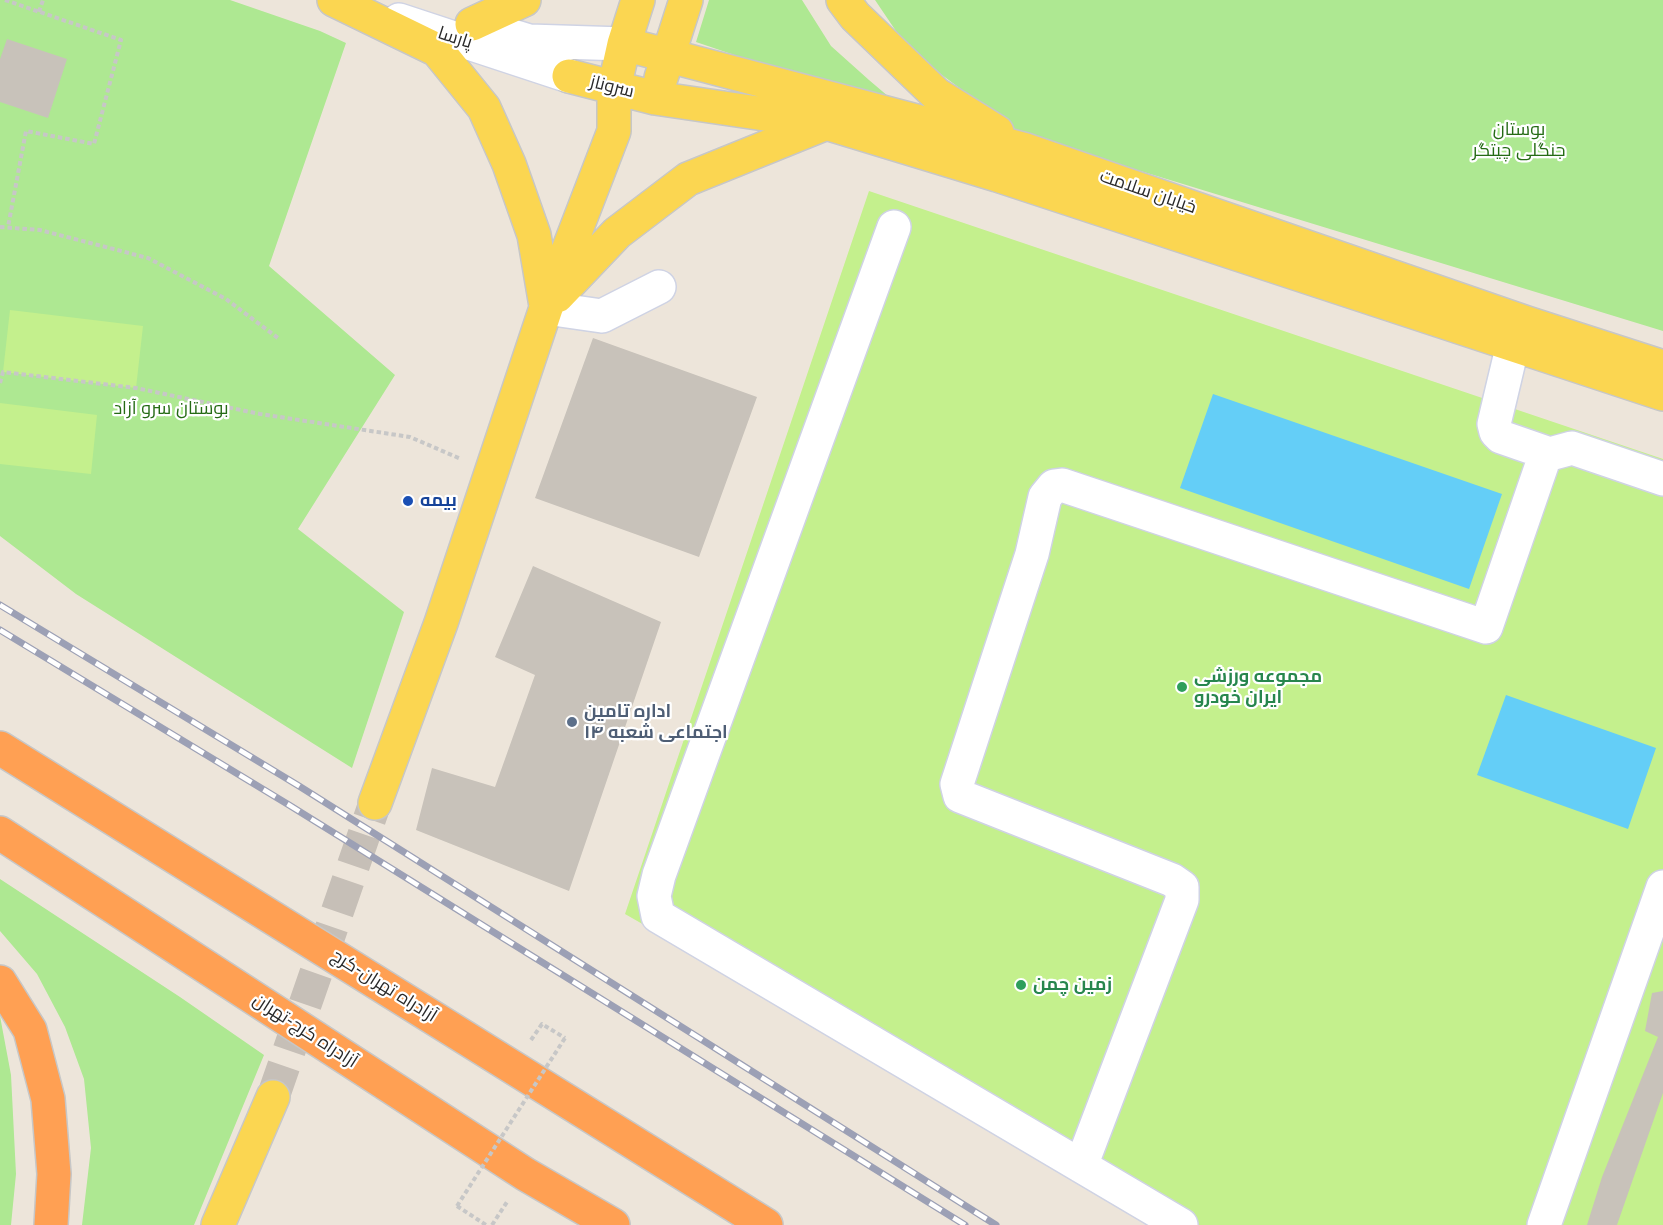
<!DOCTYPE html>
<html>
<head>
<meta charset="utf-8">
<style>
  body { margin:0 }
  canvas { display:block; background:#ede5da }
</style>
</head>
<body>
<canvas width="1663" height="1225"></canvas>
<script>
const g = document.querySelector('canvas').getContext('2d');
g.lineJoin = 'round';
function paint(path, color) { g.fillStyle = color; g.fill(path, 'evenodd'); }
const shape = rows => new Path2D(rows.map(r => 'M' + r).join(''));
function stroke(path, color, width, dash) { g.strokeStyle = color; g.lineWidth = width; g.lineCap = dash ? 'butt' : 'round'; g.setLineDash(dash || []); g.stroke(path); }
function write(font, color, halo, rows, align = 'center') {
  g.font = font + ' "PT Sans",Cairo,sans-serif'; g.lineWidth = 4.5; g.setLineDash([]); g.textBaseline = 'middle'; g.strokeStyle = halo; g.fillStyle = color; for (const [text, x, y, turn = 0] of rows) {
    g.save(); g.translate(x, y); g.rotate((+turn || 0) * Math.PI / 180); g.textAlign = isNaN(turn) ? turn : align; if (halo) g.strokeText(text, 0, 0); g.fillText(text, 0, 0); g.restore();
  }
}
paint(shape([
  [0,0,230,0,320,31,346,43,269,266,395,375,298,529,404,612,352,768,76,594,0,536],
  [709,0,802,0,831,46,869,80,909,114,696,42],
  [875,0,1663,0,1663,331,1023,135,942,75,900,37],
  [0,879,180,997,264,1055,194,1225,82,1225,91,1148,84,1079,65,1027,37,974,0,931],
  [0,1016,11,1075,16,1174,11,1225,0,1225]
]), '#aee892');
paint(shape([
  [869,191,1663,459,1663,1225,1168,1225,625,914],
  [10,310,143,326,136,388,3,372],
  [0,403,97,415,91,474,0,464]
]), '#c4f08d');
paint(shape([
  [1213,394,1502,494,1469,589,1180,488],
  [1506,695,1656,748,1628,829,1477,775]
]), '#64cef7');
paint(shape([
  [7,39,67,59,48,118,0,102,0,59],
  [593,338,757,397,699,557,535,498],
  [533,566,661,622,569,891,416,830,432,768,495,787,535,675,495,657],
  [1663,991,1663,1093,1617,1225,1587,1225,1602,1177,1658,1037,1645,1031,1652,993]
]), '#c8c2ba');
stroke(shape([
  [273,1097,375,803]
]), '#c6bfb7', 33, [33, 16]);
const minor = shape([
  [399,20,569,76],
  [493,30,529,41,624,44],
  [894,227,659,875,654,896,658,916,1181,1225],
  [546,308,602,316,659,287],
  [1513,344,1494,424,1496,432,1501,437,1550,454,1572,448,1663,479],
  [1081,1166,1182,900,1182,887,1172,880,960,796,957,784,1032,554,1045,497,1054,486,1062,485,1486,627,1546,453],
  [1544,1225,1663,887]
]);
const major = shape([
  [334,0,437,50,484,108,509,164,534,235,546,306],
  [843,0,855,16,936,94,997,132],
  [472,24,524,0],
  [624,44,1026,150,1527,323,1663,367],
  [569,76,655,98,826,123,997,175,1663,394],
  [661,78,686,0],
  [557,296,617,233,688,179,824,124],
  [375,803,441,623,546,308,614,131,614,89,624,44,638,0],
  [218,1225,273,1097]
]);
const highway = shape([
  [0,748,766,1225],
  [0,833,525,1174,613,1225],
  [0,982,30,1030,48,1099,54,1174,51,1225]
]);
stroke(minor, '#cfd3e4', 36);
stroke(major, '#c7c7c7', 36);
stroke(highway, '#c7c7c7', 36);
stroke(shape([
  [5,0,121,40,94,144,26,131,8,227],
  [39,12,43,0],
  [0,227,40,230,148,258,226,299,278,338],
  [0,383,3,372,136,388,260,414,410,437,461,459],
  [531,1040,542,1024,565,1038],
  [457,1206,486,1225],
  [492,1225,507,1202]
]), '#c7c7c7', 4, [4.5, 3]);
stroke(minor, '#fff', 33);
stroke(major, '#fbd651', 33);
stroke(highway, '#ffa053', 33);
const rail = shape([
  [0,605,299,786,996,1225],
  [0,630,289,805,965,1225]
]);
stroke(rail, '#9ca0b5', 7);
stroke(rail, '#fff', 4.5, [14]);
stroke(shape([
  [457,1206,565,1038]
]), '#c7c7c7', 4, [4.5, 3]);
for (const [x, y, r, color] of [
  [408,501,6,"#1a4fb4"],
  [1182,687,6,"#2e9e5b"],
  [572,722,6,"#5c6f8a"],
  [1021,985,6,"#2e9e5b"]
]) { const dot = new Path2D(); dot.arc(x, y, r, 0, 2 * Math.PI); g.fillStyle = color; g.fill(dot); stroke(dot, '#fff', 2); }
write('18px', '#292929', '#fff', [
  ["پارسا",455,38,18],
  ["سروناز",612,87,14],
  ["خیابان سلامت",1148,192,19],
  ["آزادراه تهران-کرج",384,986,32],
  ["آزادراه کرج-تهران",305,1031,33]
]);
write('18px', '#256b14', '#fff', [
  ["بوستان",1519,130],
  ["جنگلی چیتگر",1519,151],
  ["بوستان سرو آزاد",171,409]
]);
write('bold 18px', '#164399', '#fff', [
  ["بیمه",420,501]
], 'left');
write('bold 18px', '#27864d', '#fff', [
  ["مجموعه ورزشی",1194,677],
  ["ایران خودرو",1194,698],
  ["زمین چمن",1033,985]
], 'left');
write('bold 18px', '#4e5e75', '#fff', [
  ["اداره تامین",584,712],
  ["اجتماعی شعبه ۱۴",584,733]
], 'left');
</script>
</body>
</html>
